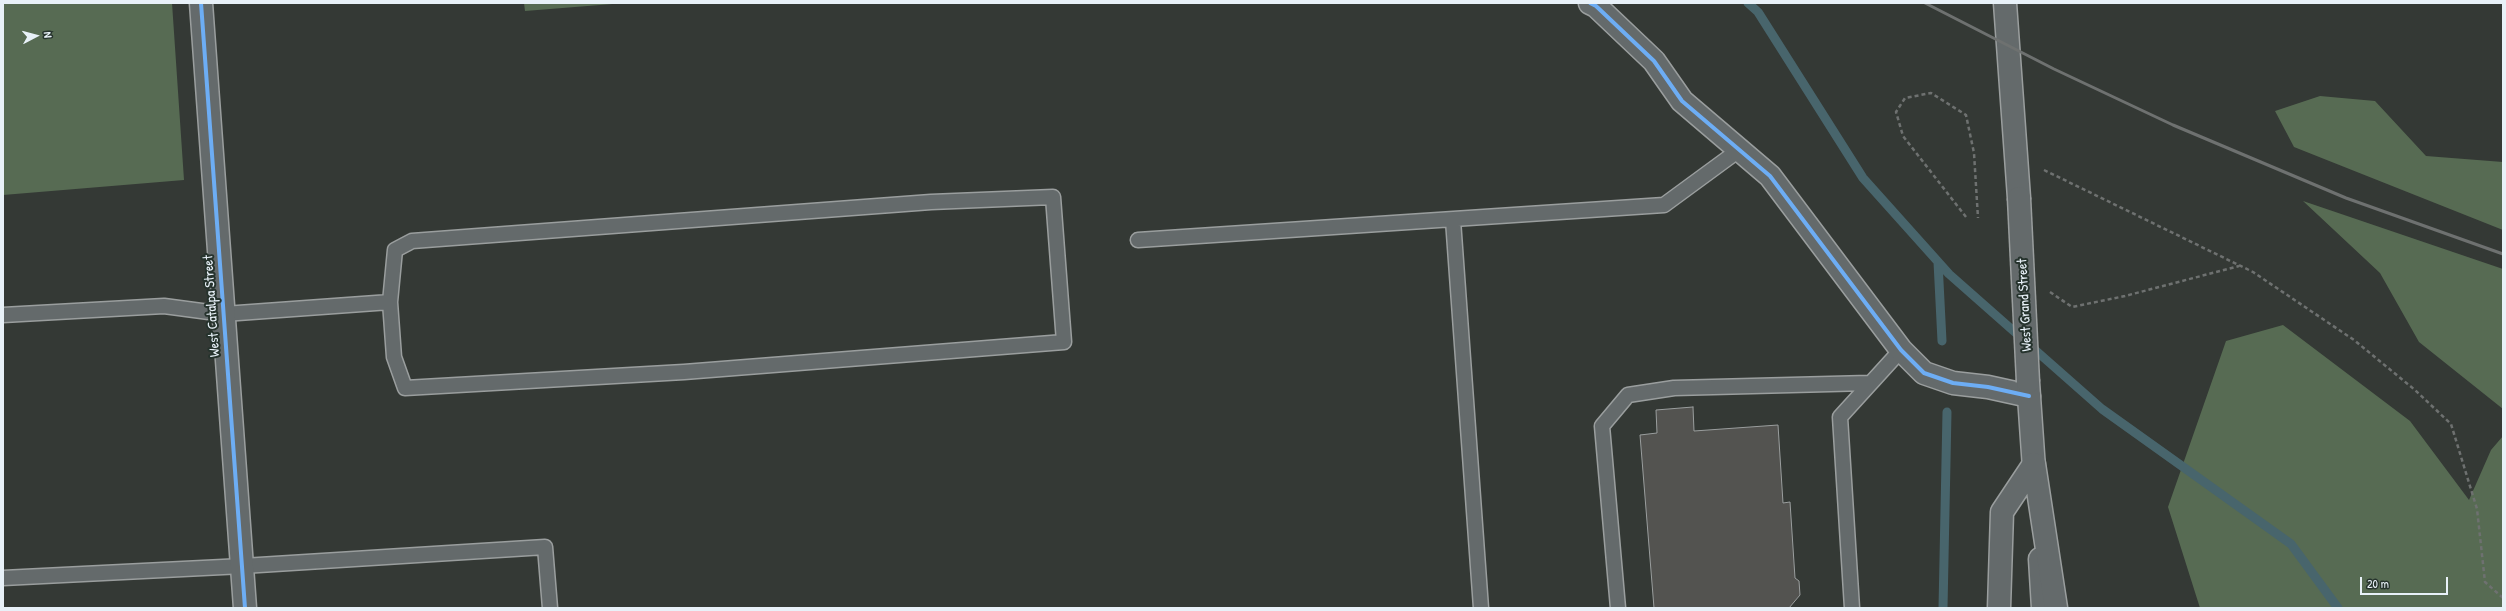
<!DOCTYPE html>
<html>
<head>
<meta charset="utf-8">
<style>
  body { margin:0 }
  #map { position:relative; width:2506px; height:611px; overflow:hidden; background:#343935; font-family:"Patrick Hand",sans-serif }
  canvas { display:block }
  .frame { position:absolute; inset:0; border:4px solid #e8f1f8; pointer-events:none }
  .north { position:absolute; left:16px; top:16px; width:40px; height:40px; -webkit-text-stroke:3px #26332d; paint-order:stroke; rotate:84deg; font-size:11px; font-weight:700; line-height:16px; text-align:center; color:#e8f1f8 }
  .north::after { content:''; display:block; margin:auto; width:14px; height:18px; background:#e8f1f8; clip-path:polygon(50% 0,100% 100%,50% 72%,0 100%) }
  .scale { position:absolute; left:2360px; top:577px; width:88px; height:18px; box-sizing:border-box; border:2px solid #e8f1f8; border-top:0; padding-left:5px; font-size:12px; line-height:14px; white-space:nowrap; color:#e8f1f8; -webkit-text-stroke:3px #26332d; paint-order:stroke }
</style>
</head>
<body>
<div id="map">
<canvas width="2506" height="611"></canvas>
<div class="frame"></div>
<div class="north">N</div>
<div class="scale">20 m</div>
</div>
<script>
const g = document.querySelector('canvas').getContext('2d');
g.lineJoin = 'round';
function paint(path, color) { g.fillStyle = color; g.fill(path, 'evenodd'); }
const shape = rows => new Path2D(rows.map(r => 'M' + r).join(''));
function stroke(path, color, width, dash) { g.strokeStyle = color; g.lineWidth = width; g.lineCap = dash ? 'butt' : 'round'; g.setLineDash(dash || []); g.stroke(path); }
function write(font, color, halo, rows, align = 'center') {
  g.font = font + ' "Patrick Hand",sans-serif'; g.lineWidth = 4; g.setLineDash([]); g.textBaseline = 'middle'; g.strokeStyle = halo; g.fillStyle = color; for (const [text, x, y, turn = 0] of rows) {
    g.save(); g.translate(x, y); g.rotate((+turn || 0) * Math.PI / 180); g.textAlign = isNaN(turn) ? turn : align; if (halo) g.strokeText(text, 0, 0); g.fillText(text, 0, 0); g.restore();
  }
}
paint(shape([
  [3,3,172,3,184,180,3,195],
  [524,3,625,3,525,11],
  [2320,96,2375,101,2426,156,2503,162,2503,230,2294,147,2275,111],
  [2303,201,2503,269,2503,409,2419,342,2380,273],
  [2283,325,2410,421,2469,500,2491,450,2503,436,2503,608,2200,608,2168,507,2226,341]
]), '#576b53');
stroke(shape([
  [1748,3,1758,12,1863,178,1949,274,2102,409,2291,544,2338,608],
  [1938,262,1942,341],
  [1943,608,1947,412]
]), '#48656c', 9);
const building = shape([
  [1693,407,1694,431,1778,425,1783,503,1790,502,1795,578,1799,581,1800,595,1789,608,1654,608,1640,435,1657,433,1656,410,1693,407]
]);
paint(building, '#535350');
stroke(building, '#9a9e9e', 1);
const lane = shape([
  [1453,220,1481,608],
  [1138,240,1664,205,1739,150],
  [3,315,164,306,224,314,390,302,395,250,412,241,931,202,1053,197,1064,342,684,372,405,388,394,357,390,302],
  [3,578,243,566,545,547,550,608],
  [1618,608,1602,426,1628,395,1674,388,1869,383],
  [1852,608,1840,417,1901,350]
]);
const street = shape([
  [201,3,245,608],
  [1590,3,1596,6,1654,61,1682,101,1770,176,1901,350,1924,373,1953,383,1988,387,2029,396]
]);
const secondary = shape([
  [2005,3,2019,198],
  [2028,382,2035,483],
  [2040,559,2043,608]
]);
const primary = shape([
  [2034,464,2056,608],
  [1999,608,2002,512,2034,464]
]);
stroke(lane, '#9a9e9e', 17);
stroke(street, '#9a9e9e', 25);
stroke(secondary, '#9a9e9e', 25);
stroke(primary, '#9a9e9e', 25);
stroke(shape([
  [2044,170,2253,272,2354,340,2415,390,2451,424,2477,509,2485,582,2503,598],
  [1966,217,1903,136,1896,112,1905,98,1931,93,1966,115,1974,153,1978,218],
  [2050,292,2072,307,2125,296,2239,266]
]), '#6e7170', 2.5, [4, 3]);
stroke(lane, '#646a6b', 14);
stroke(street, '#646a6b', 22);
stroke(secondary, '#646a6b', 22);
stroke(primary, '#646a6b', 22);
stroke(shape([
  [1925,3,2054,69,2173,125,2346,198,2503,254]
]), '#6e7170', 3);
const secondaryBridge = shape([
  [2019,198,2028,382]
]);
stroke(secondaryBridge, '#9a9e9e', 25, []);
stroke(secondaryBridge, '#646a6b', 22);
stroke(shape([
  [201,3,245,608],
  [1590,3,1596,6,1654,61,1682,101,1770,176,1901,350,1924,373,1953,383,1988,387,2029,396]
]), '#6dadf4', 4);
write('14px', '#e8f1f8', '#26332d', [
  ["West Grand Street",2025,305,-93],
  ["West Catalpa Street",212,306,-94]
]);
</script>
</body>
</html>
